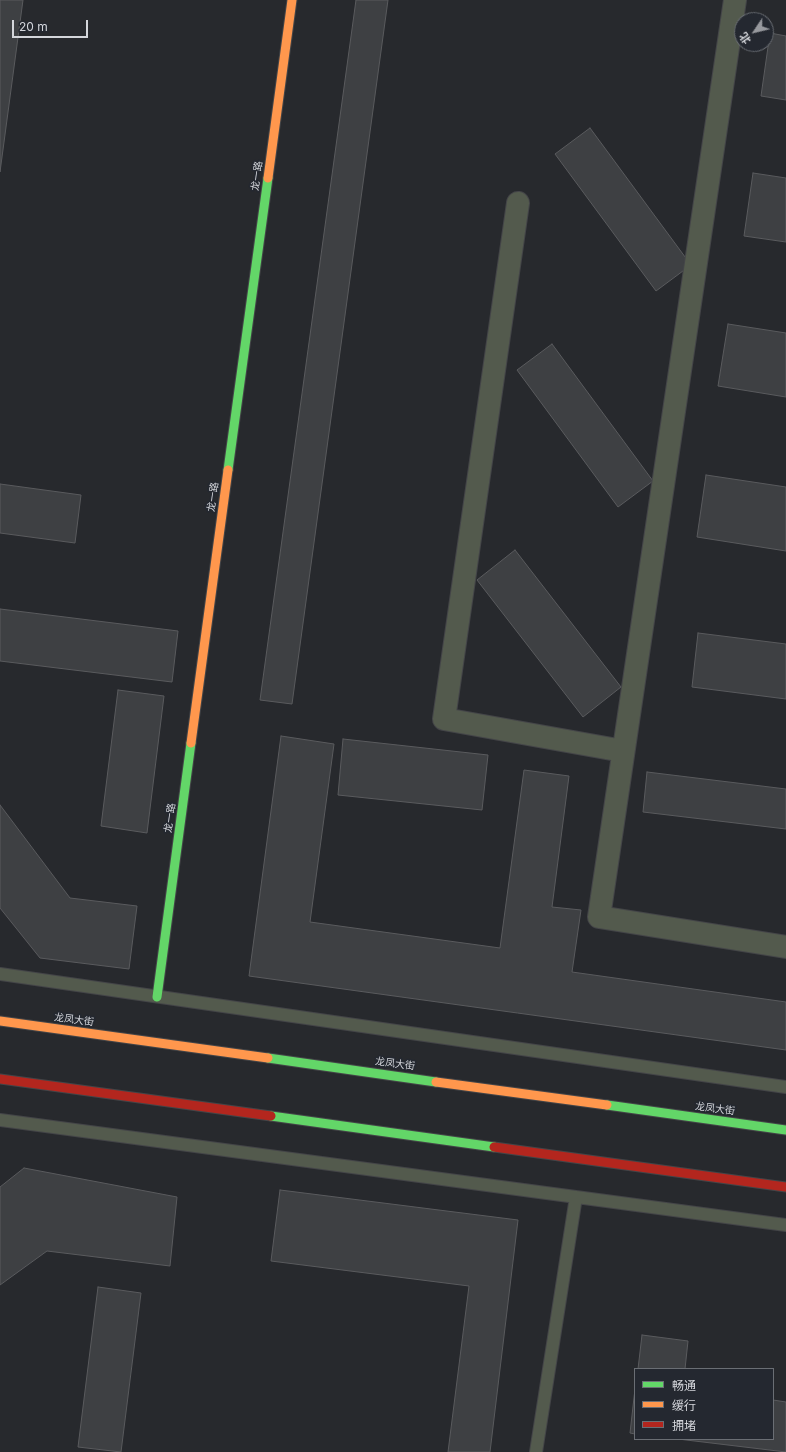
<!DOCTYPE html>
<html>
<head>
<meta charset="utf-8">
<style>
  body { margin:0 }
  #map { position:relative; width:786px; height:1452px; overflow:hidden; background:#27292d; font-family:Inter,"Noto Sans SC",sans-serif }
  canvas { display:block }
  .legend { position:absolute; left:634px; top:1368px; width:140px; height:72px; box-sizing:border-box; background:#242830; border:1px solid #6a6e74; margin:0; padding:5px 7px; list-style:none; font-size:12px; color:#d4d6db }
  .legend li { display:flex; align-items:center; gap:8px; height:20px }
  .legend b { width:20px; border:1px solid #6a6e74 }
  .north { position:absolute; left:734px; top:12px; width:40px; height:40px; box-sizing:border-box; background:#242830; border:1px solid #6a6e74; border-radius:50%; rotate:235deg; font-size:11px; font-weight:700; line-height:16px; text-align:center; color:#d4d6db }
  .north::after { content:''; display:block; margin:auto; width:14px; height:18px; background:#97999e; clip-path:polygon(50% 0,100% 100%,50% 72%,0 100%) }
  .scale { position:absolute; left:12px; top:20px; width:76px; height:18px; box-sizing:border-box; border:2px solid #d4d6db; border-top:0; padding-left:5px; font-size:12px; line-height:14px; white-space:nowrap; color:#d4d6db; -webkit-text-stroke:3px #242830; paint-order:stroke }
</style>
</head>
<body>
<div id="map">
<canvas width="786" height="1452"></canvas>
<ul class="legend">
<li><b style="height:5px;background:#63d668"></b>畅通</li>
<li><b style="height:5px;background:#ff974d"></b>缓行</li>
<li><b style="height:5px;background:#b3261e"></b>拥堵</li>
</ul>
<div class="north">北</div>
<div class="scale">20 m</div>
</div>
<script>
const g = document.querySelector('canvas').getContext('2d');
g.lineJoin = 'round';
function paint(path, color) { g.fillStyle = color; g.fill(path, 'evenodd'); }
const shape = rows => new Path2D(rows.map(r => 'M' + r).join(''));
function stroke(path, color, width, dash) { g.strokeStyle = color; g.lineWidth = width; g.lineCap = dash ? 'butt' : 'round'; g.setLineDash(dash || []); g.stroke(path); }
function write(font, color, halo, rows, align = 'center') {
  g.font = font + ' Inter,"Noto Sans SC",sans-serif'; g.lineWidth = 3.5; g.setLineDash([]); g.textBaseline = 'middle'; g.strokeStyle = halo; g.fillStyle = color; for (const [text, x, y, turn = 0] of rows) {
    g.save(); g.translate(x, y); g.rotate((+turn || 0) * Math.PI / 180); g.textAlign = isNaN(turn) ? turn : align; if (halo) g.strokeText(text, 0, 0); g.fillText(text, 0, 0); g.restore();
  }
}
const building = shape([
  [0,0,23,0,0,172,0,0],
  [356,0,388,0,292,704,260,700,356,0],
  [770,33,786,36,786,100,761,96,770,33],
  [590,128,691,265,656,291,555,154,590,128],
  [753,173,786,178,786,242,744,236,753,173],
  [728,324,786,333,786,397,718,386,728,324],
  [552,344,653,481,618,507,517,370,552,344],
  [706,475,786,487,786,551,697,537,706,475],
  [0,484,81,495,75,543,0,533,0,484],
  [515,550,621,687,583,717,477,580,515,550],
  [0,609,178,631,172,682,0,661,0,609],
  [698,633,786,644,786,699,692,687,698,633],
  [118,690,164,696,147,833,101,826,118,690],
  [281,736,334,744,310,922,500,948,524,770,569,776,552,907,581,910,572,972,786,1002,786,1050,249,976,281,736],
  [343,739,488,755,482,810,338,795,343,739],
  [647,772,786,789,786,829,643,812,647,772],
  [0,805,70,898,137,906,129,969,40,958,0,908,0,805],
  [24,1168,177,1197,170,1266,47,1251,0,1285,0,1187,24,1168],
  [280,1190,518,1220,490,1452,448,1452,469,1286,271,1261,280,1190],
  [98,1287,141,1293,121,1452,78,1447,98,1287],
  [642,1335,688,1341,685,1369,638,1369,642,1335],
  [635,1389,635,1434,630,1433,635,1389],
  [773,1400,786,1402,786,1452,678,1439,773,1439,773,1400]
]);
paint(building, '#3e4043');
stroke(building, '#5a5b5e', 1);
const lane = shape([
  [0,974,786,1087],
  [0,1120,786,1225],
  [536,1452,576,1197]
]);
const street = shape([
  [735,0,599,917,786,947],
  [518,203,444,719,623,751]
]);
const fast = shape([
  [228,470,268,178],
  [157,997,191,743],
  [268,1058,436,1082],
  [607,1105,786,1130],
  [271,1116,494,1147]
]);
const slow = shape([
  [268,178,292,0],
  [191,743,228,470],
  [0,1021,268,1058],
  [436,1082,607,1105]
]);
const jam = shape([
  [0,1079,271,1116],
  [494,1147,786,1187]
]);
stroke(lane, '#444548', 14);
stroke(street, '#444548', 24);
stroke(fast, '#444548', 11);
stroke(slow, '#444548', 11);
stroke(jam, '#444548', 11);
stroke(lane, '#535a4d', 12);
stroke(street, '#535a4d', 22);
stroke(fast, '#63d668', 9);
stroke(slow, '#ff974d', 9);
stroke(jam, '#b3261e', 9);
write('10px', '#d4d6db', '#242830', [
  ["龙一路",257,176,-82],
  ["龙一路",213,497,-82],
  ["龙一路",170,818,-82],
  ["龙凤大街",74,1020,8],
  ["龙凤大街",395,1064,8],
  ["龙凤大街",715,1109,8]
]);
</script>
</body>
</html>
